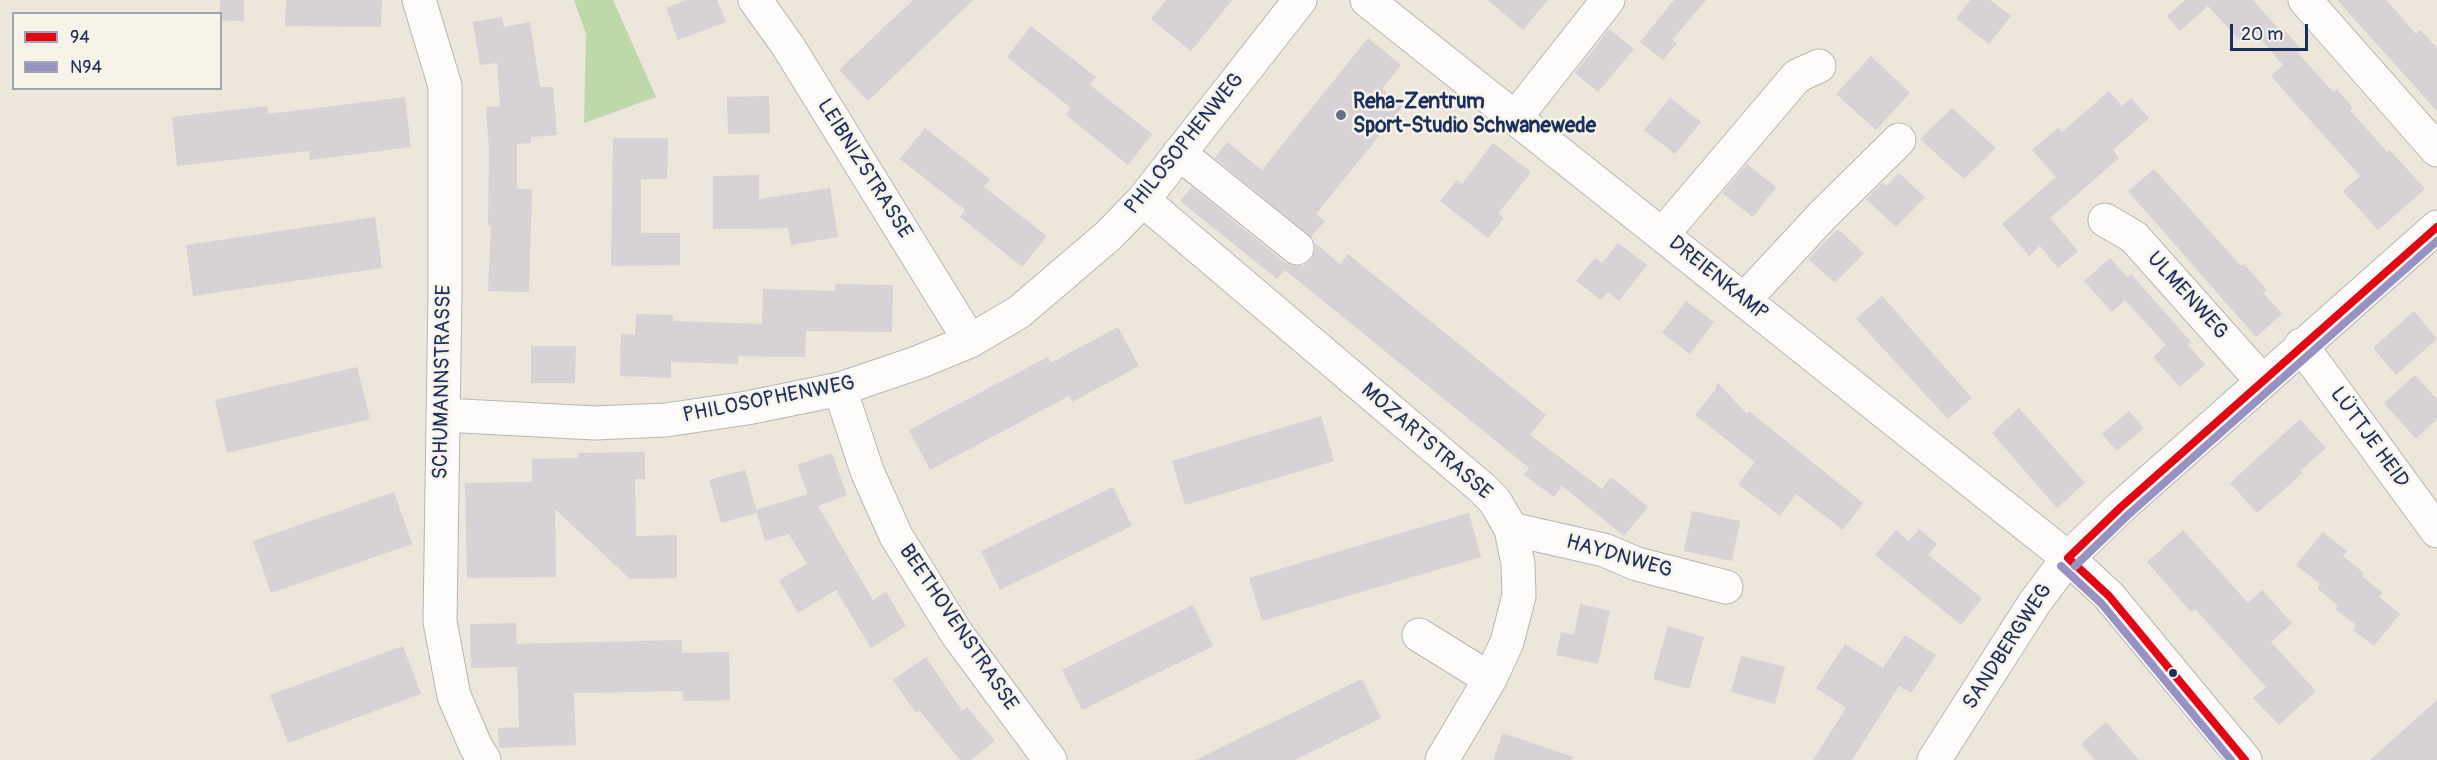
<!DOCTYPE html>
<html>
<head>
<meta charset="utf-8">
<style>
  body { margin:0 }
  #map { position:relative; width:2437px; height:760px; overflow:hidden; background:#ece6db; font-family:Pangolin,sans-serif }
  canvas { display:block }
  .legend { position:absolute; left:12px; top:12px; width:210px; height:78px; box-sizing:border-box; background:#f7f3e8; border:2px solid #9fa5b1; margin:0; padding:8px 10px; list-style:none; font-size:18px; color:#1b2f5e }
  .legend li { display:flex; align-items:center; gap:12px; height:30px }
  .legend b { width:30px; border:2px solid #9fa5b1 }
  .scale { position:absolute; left:2230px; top:24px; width:78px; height:27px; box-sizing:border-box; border:3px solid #1b2f5e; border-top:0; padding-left:8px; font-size:18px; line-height:21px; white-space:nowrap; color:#1b2f5e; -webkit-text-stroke:4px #f7f3e8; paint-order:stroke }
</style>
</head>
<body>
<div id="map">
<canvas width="2437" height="760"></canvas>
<ul class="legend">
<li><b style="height:8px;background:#e30613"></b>94</li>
<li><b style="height:8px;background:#9892c2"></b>N94</li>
</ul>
<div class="scale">20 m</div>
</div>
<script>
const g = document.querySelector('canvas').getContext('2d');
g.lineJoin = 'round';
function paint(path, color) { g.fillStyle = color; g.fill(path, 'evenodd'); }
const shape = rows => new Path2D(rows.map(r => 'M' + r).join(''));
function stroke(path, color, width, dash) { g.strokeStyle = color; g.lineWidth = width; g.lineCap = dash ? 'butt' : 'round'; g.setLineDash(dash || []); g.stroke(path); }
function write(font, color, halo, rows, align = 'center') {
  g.font = font + ' Pangolin,sans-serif'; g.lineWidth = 5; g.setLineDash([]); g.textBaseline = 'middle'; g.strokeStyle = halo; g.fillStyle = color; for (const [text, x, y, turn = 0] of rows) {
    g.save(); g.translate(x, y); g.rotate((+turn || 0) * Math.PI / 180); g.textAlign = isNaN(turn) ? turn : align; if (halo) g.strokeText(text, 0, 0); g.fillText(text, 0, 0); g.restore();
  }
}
paint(shape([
  [574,0,613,0,656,97,584,123,586,34]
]), '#bdd9a9');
paint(shape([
  [220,0,244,0,244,21,220,20],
  [286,0,382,0,381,27,285,26],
  [686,0,717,0,726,22,678,40,666,8],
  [913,0,973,0,868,101,839,70],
  [1166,0,1232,0,1191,51,1151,19],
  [1488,0,1548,0,1523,30],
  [1674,0,1706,0,1672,40,1677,43,1663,60,1640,42],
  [1970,0,1990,0,2011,16,1989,44,1956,19],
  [2185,0,2253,0,2282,33,2285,31,2302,50,2298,53,2333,92,2337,89,2353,108,2350,110,2387,152,2390,150,2425,189,2378,230,2343,191,2360,176,2271,76,2283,65,2252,29,2239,40,2208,6,2180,31,2167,16],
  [2337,0,2386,0,2416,34,2421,30,2437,48,2437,111],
  [502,17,504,27,530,22,540,87,553,87,557,135,531,137,531,143,517,144,517,189,532,189,529,292,488,291,491,226,488,226,489,150,486,107,500,106,497,63,480,65,473,22],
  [1031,26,1096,77,1090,85,1152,134,1128,165,1066,115,1071,108,1007,57],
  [1609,29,1634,49,1598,92,1575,73],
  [1368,38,1401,65,1382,89,1403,106,1316,214,1325,221,1311,237,1215,158,1227,142,1262,170],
  [1871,56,1910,93,1876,130,1836,94],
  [2109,91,2122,106,2131,98,2149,118,2113,150,2119,158,2050,218,2078,251,2058,268,2040,246,2029,256,2002,224,2056,177,2032,150,2058,128,2062,132],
  [769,96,770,133,728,134,727,97],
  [405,97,411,147,310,160,309,151,177,166,172,117,267,106,268,114],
  [1670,98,1701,122,1675,154,1644,130],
  [1952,108,1996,148,1964,179,1920,139],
  [925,128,990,179,984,187,1047,236,1022,267,960,217,965,210,900,159],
  [613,138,668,138,667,179,641,179,641,233,680,233,680,265,611,266],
  [1493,143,1531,172,1498,214,1504,218,1488,238,1440,201,1457,180,1462,184],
  [1747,164,1776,187,1753,217,1722,193],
  [2154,169,2241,266,2244,264,2267,290,2263,293,2282,314,2256,337,2128,191],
  [1899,173,1925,197,1896,227,1866,199,1882,183,1886,186],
  [759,175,759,199,830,188,838,237,791,245,788,228,713,229,713,176],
  [1192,187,1285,263,1294,266,1303,266,1311,260,1315,251,1315,243,1340,264,1348,254,1546,415,1530,435,1602,489,1611,477,1648,507,1624,536,1562,486,1554,497,1524,475,1529,468,1285,270,1277,279,1180,201],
  [375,217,382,268,193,296,186,245],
  [1838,229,1864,253,1835,283,1808,259],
  [1618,243,1647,265,1619,301,1608,292,1601,300,1576,281,1595,258,1602,263],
  [2110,258,2127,277,2131,274,2191,342,2188,345,2205,365,2180,387,2153,357,2166,345,2125,300,2112,312,2084,281],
  [835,284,893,285,892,332,806,331,805,357,738,356,738,364,671,362,671,378,620,376,621,334,635,335,636,314,673,315,673,321,762,324,763,289,835,291],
  [1882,296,1972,398,1948,419,1856,319],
  [1686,301,1714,322,1690,354,1662,333],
  [2414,311,2437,339,2396,375,2373,348],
  [1118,327,1139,366,1072,402,1069,396,930,470,909,430,1048,357,1051,363],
  [531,346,576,346,575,383,531,383],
  [357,367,370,419,227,453,215,400],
  [2415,375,2437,399,2437,419,2416,439,2384,403],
  [1717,382,1747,414,1750,412,1863,503,1843,530,1796,494,1780,516,1738,484,1755,462,1695,415,1716,389],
  [2019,408,2085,483,2057,508,1992,433],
  [2129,411,2144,428,2117,451,2102,434],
  [1321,416,1334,461,1185,505,1172,461],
  [2300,419,2326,448,2300,471,2303,473,2257,513,2230,483],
  [645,452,645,479,635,479,636,536,677,535,677,578,630,579,555,509,556,577,467,578,465,483,532,482,532,459,578,458,578,453],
  [832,453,847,495,818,506,873,600,886,592,906,626,871,648,836,590,798,613,779,580,807,564,789,534,765,541,756,510,808,494,797,465],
  [745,470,757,513,721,523,709,480],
  [1113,487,1132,526,1000,590,981,551],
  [394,492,412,544,271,593,253,541],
  [1692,511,1740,521,1732,561,1684,551],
  [1469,513,1481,557,1262,621,1249,578],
  [1919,529,1937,544,1928,555,1982,598,1961,625,1875,555,1896,530,1909,541],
  [2183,530,2248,603,2262,590,2292,623,2271,642,2316,691,2279,725,2253,698,2266,687,2195,609,2191,612,2147,562],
  [2323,532,2347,551,2343,556,2364,573,2362,576,2383,593,2379,597,2400,614,2374,646,2353,630,2356,625,2335,609,2338,606,2317,588,2320,584,2296,565],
  [1580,604,1610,611,1598,664,1556,655,1561,632,1574,635],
  [1193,605,1213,646,1082,710,1062,670],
  [516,623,517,644,682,640,682,653,729,652,730,700,683,701,683,691,574,693,576,745,499,748,498,728,519,727,517,667,471,668,470,624],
  [1668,626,1704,637,1689,689,1653,679],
  [1905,635,1936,655,1911,693,1899,686,1852,760,1813,760,1846,708,1816,688,1845,644,1883,668],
  [403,646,421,694,288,743,270,695],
  [1741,656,1785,667,1775,704,1731,692],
  [926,657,962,711,967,707,995,741,971,760,960,760,919,710,916,713,893,680],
  [1362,679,1381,718,1295,760,1195,760],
  [2437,700,2437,760,2370,760],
  [2106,722,2139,760,2095,760,2081,744],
  [1503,733,1573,757,1572,760,1493,760]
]), '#d8d1d6');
const minor = shape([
  [419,0,445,86,445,290,440,622,454,696,476,747,484,760],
  [755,0,788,46,970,341],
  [1367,0,2068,558,2109,596,2245,760],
  [2305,0,2437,150],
  [1515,118,1608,0],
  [1179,153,1297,248],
  [1143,200,1482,488,1495,501,1511,529,1518,564,1519,596,1507,642,1490,679,1442,760],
  [2105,220,2134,237,2262,381],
  [1662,235,1797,76,1819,66],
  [1744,300,1822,216,1899,140],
  [2301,345,2437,531],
  [840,389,867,471,896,536,957,634,1050,760],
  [443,415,595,423,666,420,747,408,840,389,919,362,970,341,1019,312,1108,236,1143,200,1300,0],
  [1511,529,1604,550,1637,564,1726,587],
  [1419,635,1490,679],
  [1934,760,2035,602,2068,558,2121,507,2437,227]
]);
stroke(minor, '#b8b6b3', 35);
stroke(minor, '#fcfbfa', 33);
stroke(shape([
  [2068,558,2121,507,2437,227],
  [2068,558,2109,596,2245,760]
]), '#e30613', 8);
stroke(shape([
  [2061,566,2101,603,2231,760],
  [2075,566,2128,515,2437,241]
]), '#9892c2', 8);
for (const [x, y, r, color] of [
  [1341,115,6,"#646f8a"],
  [2173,673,5,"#1b2f5e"]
]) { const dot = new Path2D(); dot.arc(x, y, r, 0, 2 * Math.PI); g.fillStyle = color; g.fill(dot); stroke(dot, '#f7f3e8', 2); }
write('bold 21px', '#1b2f5e', '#f7f3e8', [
  ["Reha-Zentrum",1353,103],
  ["Sport-Studio Schwanewede",1353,127]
], 'left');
write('21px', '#1b2f5e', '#f7f3e8', [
  ["PHILOSOPHENWEG",1185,144,-51],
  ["LEIBNIZSTRASSE",864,169,58],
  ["DREIENKAMP",1718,279,39],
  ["ULMENWEG",2187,296,48],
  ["SCHUMANNSTRASSE",443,382,-89],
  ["PHILOSOPHENWEG",769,400,-11],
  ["LÜTTJE HEID",2369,438,54],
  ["MOZARTSTRASSE",1426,442,41],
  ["HAYDNWEG",1619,557,16],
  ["BEETHOVENSTRASSE",958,628,56],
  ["SANDBERGWEG",2008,647,-57]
]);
</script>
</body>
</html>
